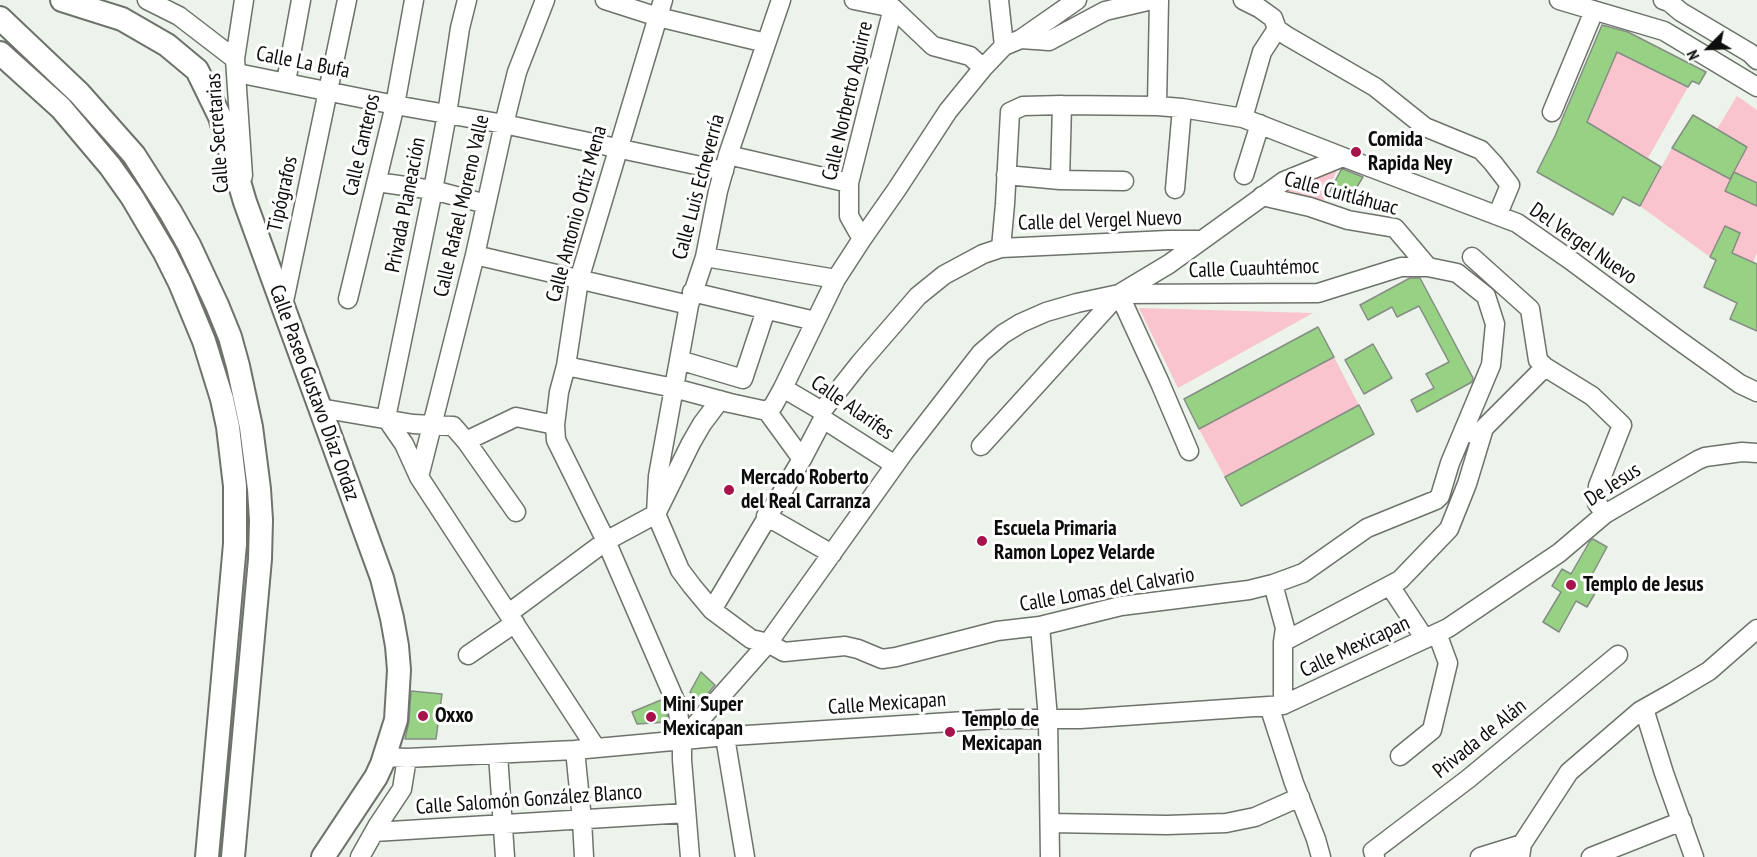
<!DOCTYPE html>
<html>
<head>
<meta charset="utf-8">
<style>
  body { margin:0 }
  #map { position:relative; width:1757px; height:857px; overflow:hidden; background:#ecf3ea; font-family:"PT Sans Narrow",sans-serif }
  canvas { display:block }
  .north { position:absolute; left:1679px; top:18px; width:60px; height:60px; -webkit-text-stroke:4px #fff; paint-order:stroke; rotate:246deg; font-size:16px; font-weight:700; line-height:24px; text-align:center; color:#0c0e0b }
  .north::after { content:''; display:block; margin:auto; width:21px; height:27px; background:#0c0e0b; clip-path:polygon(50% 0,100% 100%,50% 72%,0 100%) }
</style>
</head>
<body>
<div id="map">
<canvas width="1757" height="857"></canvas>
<div class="north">N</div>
</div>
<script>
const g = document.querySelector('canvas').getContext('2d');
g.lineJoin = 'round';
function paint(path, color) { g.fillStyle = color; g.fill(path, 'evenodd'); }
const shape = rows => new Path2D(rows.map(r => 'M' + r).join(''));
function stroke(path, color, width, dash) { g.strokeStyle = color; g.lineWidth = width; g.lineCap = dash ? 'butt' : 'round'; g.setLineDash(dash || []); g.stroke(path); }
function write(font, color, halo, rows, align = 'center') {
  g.font = font + ' "PT Sans Narrow",sans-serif'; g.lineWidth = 6; g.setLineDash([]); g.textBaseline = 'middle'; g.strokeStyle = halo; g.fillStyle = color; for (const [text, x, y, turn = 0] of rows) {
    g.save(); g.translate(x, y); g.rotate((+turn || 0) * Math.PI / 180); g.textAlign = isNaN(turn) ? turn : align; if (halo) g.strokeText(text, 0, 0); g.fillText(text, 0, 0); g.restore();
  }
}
paint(shape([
  [1617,52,1688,87,1648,158,1587,122],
  [1737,96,1757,110,1757,183,1734,172,1747,146,1717,129],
  [1672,148,1731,178,1725,191,1757,206,1757,253,1753,262,1732,253,1740,233,1725,226,1710,257,1640,206],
  [1342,158,1320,209,1289,201,1283,187],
  [1139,308,1313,313,1178,388],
  [1334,357,1359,405,1225,477,1199,429]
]), '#f9c4cd');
const building = shape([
  [1602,25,1628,32,1706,72,1699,84,1692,81,1688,87,1617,52,1587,122,1661,167,1640,206,1623,197,1613,215,1537,172,1555,136,1602,25],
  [1693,115,1747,147,1730,179,1672,148,1693,115],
  [1343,169,1363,177,1349,200,1329,193,1341,170,1343,169],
  [1734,172,1757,183,1757,206,1725,191,1734,172],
  [1725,226,1740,233,1732,253,1757,264,1757,331,1730,319,1737,303,1704,287,1716,260,1710,257,1725,226],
  [1410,278,1420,278,1473,378,1472,382,1417,412,1411,400,1434,388,1426,374,1449,362,1419,306,1397,317,1392,307,1368,320,1360,305,1410,278],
  [1318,327,1334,357,1199,429,1184,399,1318,327],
  [1373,344,1392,378,1364,394,1345,360,1373,344],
  [1359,405,1374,434,1241,506,1225,477,1359,405],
  [1593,539,1607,547,1587,584,1597,590,1587,607,1576,601,1559,632,1543,622,1561,592,1552,586,1562,569,1571,574,1590,541,1593,539],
  [701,672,715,685,701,702,690,692,701,672],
  [411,691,442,694,436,739,405,739,409,721,411,691],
  [661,700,667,713,668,722,637,724,632,712,661,700]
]);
paint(building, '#96d184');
stroke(building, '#868d84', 1.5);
const minor = shape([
  [147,0,179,16,235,59,243,176],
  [467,0,460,28,447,114,433,190,386,418,404,444,419,477,596,748],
  [605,0,658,17,766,43],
  [663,0,579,280,566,366,559,392,555,425,556,440,606,541,677,705,682,740,682,760,690,857],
  [854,0,893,8],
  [999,0,1004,46],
  [1243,0,1259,8,1273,18,1277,29,1287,36,1375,87,1425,127,1481,150,1493,163,1510,185,1500,209,1501,217],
  [1559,0,1664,31,1757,87],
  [1663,0,1669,2,1681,12,1750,53,1757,60],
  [893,8,933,46,970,56,983,68],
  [1021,39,1049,41,1105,11,1152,0],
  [235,59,244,0],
  [237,73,395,105,504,124,724,171],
  [286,82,301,0],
  [1157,106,1159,0],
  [1552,112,1594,11],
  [1243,118,1262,52,1277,29],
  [728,155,849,183],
  [1006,175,1060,180,1124,181],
  [1244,175,1260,124],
  [1060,180,1062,105],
  [377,182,433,190,486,204],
  [1175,189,1182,108],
  [1262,196,1310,207,1348,220,1395,228,1428,267],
  [862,239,849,216,849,183,893,8],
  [1001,248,1005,204,1010,112,1023,106,1062,105,1157,106,1182,108,1243,118,1343,157],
  [475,255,689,305],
  [705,257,836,279],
  [1472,257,1530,309,1538,360,1545,367,1592,396,1622,425,1598,486,1597,503,1605,514],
  [692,292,815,321],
  [1119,294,1160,383,1189,451],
  [348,299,395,105,414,0],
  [283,306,347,0],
  [679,360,743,379,766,310],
  [566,366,674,388,730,403,767,411,802,459],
  [783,388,822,411],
  [320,408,413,424,453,426,466,441,516,417,555,425],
  [767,411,773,406,783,388,836,279,862,239,897,189,948,111,983,68,1004,46,1021,39,1077,0],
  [822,411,860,363,918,296,944,275,983,254,1001,248,1168,240,1202,240],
  [822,411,823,419,895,465],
  [1476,436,1545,367],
  [466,441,516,512],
  [981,446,1119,294,1169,264,1284,181,1343,157,1517,223,1569,259,1677,339,1740,384,1757,392],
  [419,477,475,255,504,124,517,72,545,0],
  [766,516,832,554],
  [1273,584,1285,628,1283,642,1283,705],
  [1390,586,1425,639],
  [712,610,802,459,823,419],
  [509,613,606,541,656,514,691,443,702,424,720,400],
  [1040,626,1048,718,1050,857],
  [1283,642,1400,580,1449,529,1467,484,1484,428],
  [468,655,515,623],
  [1269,706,1294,783,1316,839,1321,857],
  [1644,709,1664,773,1694,857],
  [725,737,745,857],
  [682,740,768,643,905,451,981,353,1003,334,1021,323,1046,312,1077,303,1119,294,1318,293,1401,267,1428,267,1457,273,1486,296,1495,324,1491,365,1450,463,1440,496,1436,500,1367,528,1303,573,1273,584,1249,590,1121,606,1040,626,997,631,896,657,882,659,858,649,845,646,784,652,768,643,751,639,712,610,692,586,680,570,656,514,658,476,689,305,705,257,718,191,728,155,781,0],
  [575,750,582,820,584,857],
  [498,754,505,857],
  [1400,756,1432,730,1448,663,1437,633],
  [384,757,407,758,575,750,716,737,997,719,1080,719,1283,705,1448,628,1559,553,1605,514,1698,460,1705,457,1742,452,1757,453],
  [1050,823,1167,825,1226,823,1255,817,1300,797],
  [374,832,686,813],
  [360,857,378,825,402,789,407,758],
  [1375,857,1373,851,1468,779,1618,655],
  [1480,857,1522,844],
  [1520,857,1522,844,1569,772,1640,711,1672,693,1709,671,1757,629],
  [1591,857,1682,821]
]);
const major = shape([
  [62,0,122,19,167,45,197,70,220,117,245,202,382,578,392,618,397,646,399,670,396,720,382,764,376,777,323,857],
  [0,18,79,93,134,155,171,213,189,245,217,305,230,337,238,366,251,427,259,489,261,520,260,559,233,857],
  [0,53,61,108,110,166,132,197,165,253,180,283,204,341,222,399,228,427,235,486,235,544,207,857]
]);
stroke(minor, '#6d736b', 21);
stroke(major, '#6d736b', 26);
stroke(minor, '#fff', 18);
stroke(major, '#fff', 22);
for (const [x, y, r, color] of [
  [1356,152,6,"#a7124b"],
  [729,490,6,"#a7124b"],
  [982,541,6,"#a7124b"],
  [1571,585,6,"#a7124b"],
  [423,716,6,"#a7124b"],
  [651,717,6,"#a7124b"],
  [950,732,6,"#a7124b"]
]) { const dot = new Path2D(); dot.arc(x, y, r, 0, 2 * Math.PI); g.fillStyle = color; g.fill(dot); stroke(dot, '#fff', 2); }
write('21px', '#0c0e0b', '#fff', [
  ["Calle La Bufa",303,63,11],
  ["Calle Norberto Aguirre",848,101,-77],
  ["Calle Secretarias",218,133,-94],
  ["Calle Canteros",362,145,-77],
  ["Calle Luis Echeverría",699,187,-75],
  ["Tipógrafos",283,194,-78],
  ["Calle Cuitláhuac",1341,194,15],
  ["Privada Planeación",406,205,-79],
  ["Calle Rafael Moreno Valle",462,206,-77],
  ["Calle Antonio Ortiz Mena",577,214,-75],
  ["Calle del Vergel Nuevo",1100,221,-2],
  ["Del Vergel Nuevo",1583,244,35],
  ["Calle Cuauhtémoc",1254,269,-2],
  ["Calle Paseo Gustavo Díaz Ordaz",314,393,70],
  ["Calle Alarifes",852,408,35],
  ["De Jesus",1613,485,-33],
  ["Calle Lomas del Calvario",1107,590,-10],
  ["Calle Mexicapan",1355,647,-25],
  ["Calle Mexicapan",887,704,-4],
  ["Privada de Alán",1480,739,-39],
  ["Calle Salomón González Blanco",529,800,-4]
]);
write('bold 21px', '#0c0e0b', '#fff', [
  ["Comida",1368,140],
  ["Rapida Ney",1368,164],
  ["Mercado Roberto",741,478],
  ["del Real Carranza",741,502],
  ["Escuela Primaria",994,529],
  ["Ramon Lopez Velarde",994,553],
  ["Templo de Jesus",1583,585],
  ["Mini Super",663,705],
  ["Mexicapan",663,729],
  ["Oxxo",435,716],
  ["Templo de",962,720],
  ["Mexicapan",962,744]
], 'left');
</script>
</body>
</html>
